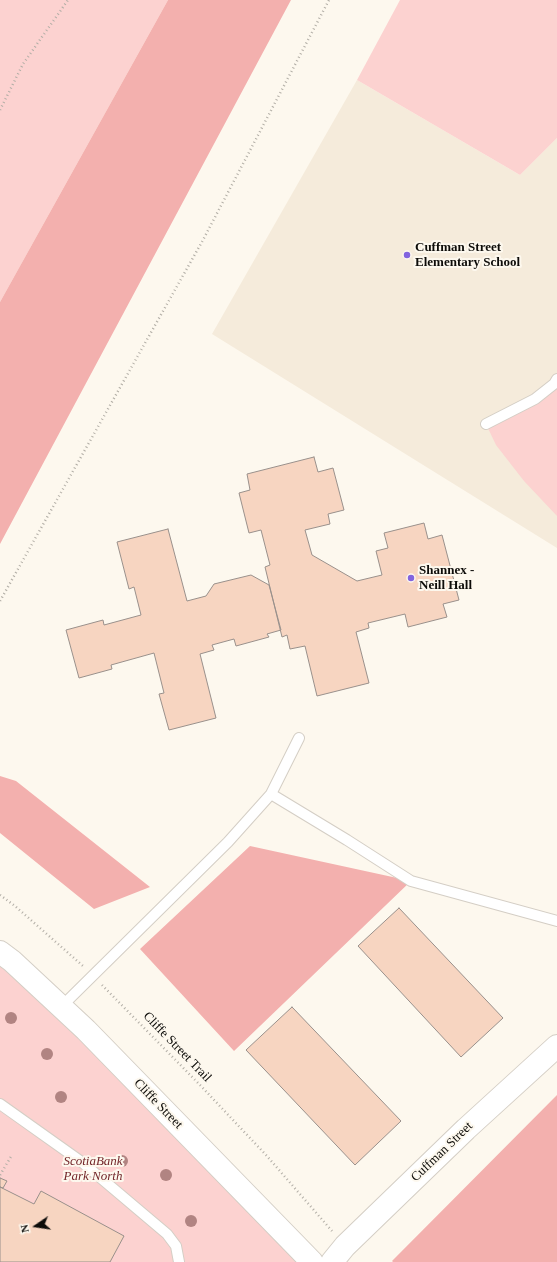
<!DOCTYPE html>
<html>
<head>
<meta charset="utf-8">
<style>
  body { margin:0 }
  #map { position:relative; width:557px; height:1262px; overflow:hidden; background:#fdf8ee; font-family:Georgia,serif }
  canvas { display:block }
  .north { position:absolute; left:16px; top:1206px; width:40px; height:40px; -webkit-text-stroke:3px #fdf8ee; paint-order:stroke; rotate:257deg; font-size:11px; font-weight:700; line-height:16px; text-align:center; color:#0d0c09 }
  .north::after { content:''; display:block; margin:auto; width:14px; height:18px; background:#0d0c09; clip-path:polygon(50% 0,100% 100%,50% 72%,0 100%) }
</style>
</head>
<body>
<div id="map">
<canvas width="557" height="1262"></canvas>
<div class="north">N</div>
</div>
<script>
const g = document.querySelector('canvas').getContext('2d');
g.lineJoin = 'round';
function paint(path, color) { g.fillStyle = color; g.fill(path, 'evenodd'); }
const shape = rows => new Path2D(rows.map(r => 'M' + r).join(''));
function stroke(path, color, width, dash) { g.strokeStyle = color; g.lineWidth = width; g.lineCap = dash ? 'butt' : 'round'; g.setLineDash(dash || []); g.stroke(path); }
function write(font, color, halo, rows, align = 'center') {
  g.font = font + ' Georgia,serif'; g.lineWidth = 4; g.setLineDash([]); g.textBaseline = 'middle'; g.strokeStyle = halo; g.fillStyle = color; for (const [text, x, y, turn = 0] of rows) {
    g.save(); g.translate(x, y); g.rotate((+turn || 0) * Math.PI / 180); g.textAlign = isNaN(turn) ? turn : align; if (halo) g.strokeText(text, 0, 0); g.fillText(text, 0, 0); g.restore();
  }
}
paint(shape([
  [357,80,520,175,557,138,557,548,212,334]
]), '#f5ebdb');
paint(shape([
  [0,0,168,0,0,302],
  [400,0,557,0,557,138,520,175,357,80],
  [557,379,557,516,524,481,496,445,486,424],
  [0,952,312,1262,0,1262]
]), '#fcd2d0');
paint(shape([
  [168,0,291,0,0,544,0,302],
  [0,776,16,781,150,887,94,909,0,833],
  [250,846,411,881,234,1051,140,949],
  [557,1095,557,1262,393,1262,392,1261]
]), '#f3b0ae');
const building = shape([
  [314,457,318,472,333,468,344,510,328,514,330,524,305,530,312,555,357,581,382,575,376,551,388,548,384,533,424,523,428,539,442,535,459,600,443,604,447,617,408,627,405,614,368,623,369,628,356,632,369,683,317,696,305,646,290,649,287,635,282,637,265,567,270,565,261,530,249,533,239,493,250,490,247,474,314,457],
  [168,529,187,601,206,596,214,584,251,575,269,585,281,630,267,634,269,637,236,646,234,639,212,645,214,650,200,654,216,718,169,730,159,694,164,693,154,653,111,665,112,669,79,678,66,630,103,620,104,625,141,615,134,587,129,589,117,542,168,529],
  [399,908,503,1018,461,1057,358,946,399,908],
  [292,1007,401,1121,355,1165,246,1050,292,1007],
  [0,1178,7,1181,3,1188,0,1187,0,1178],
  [0,1187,34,1204,41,1191,124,1236,110,1262,0,1262,0,1187]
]);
paint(building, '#f7d5c1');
stroke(building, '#99908b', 1);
const lane = shape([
  [486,424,535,399,554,384,557,379],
  [271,794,347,840,411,881,557,921],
  [61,1007,228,842,271,794,299,738],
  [0,1104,83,1163,167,1234,176,1246,179,1262]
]);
const secondary = shape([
  [0,952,12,961,86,1030,312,1262],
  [332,1262,345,1246,466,1129,557,1046]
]);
stroke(lane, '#d4cec5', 12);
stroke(secondary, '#d4cec5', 24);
stroke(shape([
  [0,110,23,64,68,0],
  [0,601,203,240,329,0],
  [0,895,15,906,83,966],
  [102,985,200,1085,266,1155,332,1231],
  [0,1175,12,1155]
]), '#b2aea6', 2.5, [1, 3]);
stroke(lane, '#fff', 10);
stroke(secondary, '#fff', 22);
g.fillStyle = '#b18482';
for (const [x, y] of [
  [11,1018],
  [47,1054],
  [61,1097],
  [122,1161],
  [166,1175],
  [191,1221]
]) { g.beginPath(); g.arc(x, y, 6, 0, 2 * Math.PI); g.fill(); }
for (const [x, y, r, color] of [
  [407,255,4,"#8264df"],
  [411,578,4,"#8264df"]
]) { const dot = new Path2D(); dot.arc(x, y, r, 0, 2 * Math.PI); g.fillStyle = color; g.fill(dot); stroke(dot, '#fdf8ee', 1.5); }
write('bold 13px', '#0d0c09', '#fdf8ee', [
  ["Cuffman Street",415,248],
  ["Elementary School",415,263],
  ["Shannex -",419,571],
  ["Neill Hall",419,586]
], 'left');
write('13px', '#0d0c09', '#fdf8ee', [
  ["Cliffe Street Trail",177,1047,46],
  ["Cliffe Street",158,1104,46],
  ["Cuffman Street",442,1152,-44]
]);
write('italic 13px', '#73262a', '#fdf8ee', [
  ["ScotiaBank",93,1162],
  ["Park North",93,1177]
]);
</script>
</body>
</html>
